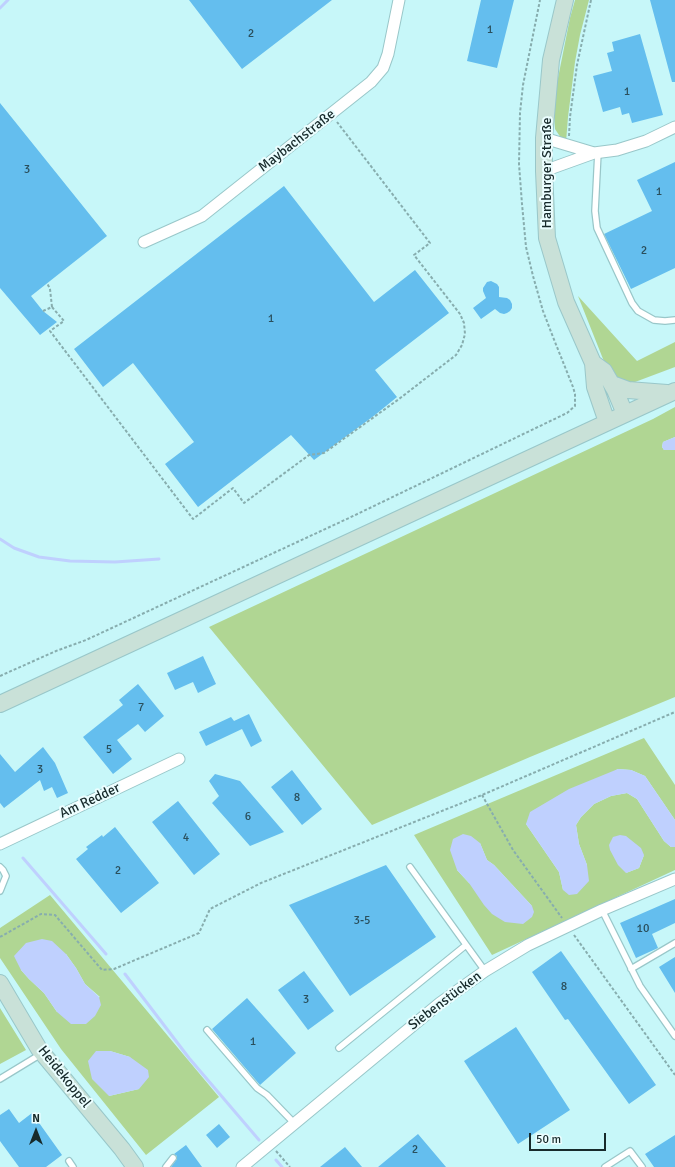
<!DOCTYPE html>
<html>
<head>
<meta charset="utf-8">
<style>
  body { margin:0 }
  #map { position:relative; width:675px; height:1167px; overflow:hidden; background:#c7f7f9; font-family:Signika,sans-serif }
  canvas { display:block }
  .north { position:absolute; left:16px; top:1111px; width:40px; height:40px; -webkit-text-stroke:3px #ebfeff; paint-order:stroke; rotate:0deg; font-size:11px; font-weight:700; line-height:16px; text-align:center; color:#172a2b }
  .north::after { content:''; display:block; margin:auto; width:14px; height:18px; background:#172a2b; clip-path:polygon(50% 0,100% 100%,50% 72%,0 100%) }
  .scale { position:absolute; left:529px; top:1133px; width:77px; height:18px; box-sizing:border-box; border:2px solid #172a2b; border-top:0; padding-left:5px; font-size:12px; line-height:14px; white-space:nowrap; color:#172a2b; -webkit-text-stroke:3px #ebfeff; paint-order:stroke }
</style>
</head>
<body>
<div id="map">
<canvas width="675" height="1167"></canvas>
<div class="north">N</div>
<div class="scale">50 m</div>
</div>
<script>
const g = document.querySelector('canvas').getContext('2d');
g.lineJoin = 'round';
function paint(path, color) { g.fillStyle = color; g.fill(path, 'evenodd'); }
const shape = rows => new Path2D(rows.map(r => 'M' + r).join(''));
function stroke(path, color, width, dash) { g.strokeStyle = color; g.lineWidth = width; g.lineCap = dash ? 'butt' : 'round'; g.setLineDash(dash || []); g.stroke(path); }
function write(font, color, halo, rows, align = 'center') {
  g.font = font + ' Signika,sans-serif'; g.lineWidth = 4; g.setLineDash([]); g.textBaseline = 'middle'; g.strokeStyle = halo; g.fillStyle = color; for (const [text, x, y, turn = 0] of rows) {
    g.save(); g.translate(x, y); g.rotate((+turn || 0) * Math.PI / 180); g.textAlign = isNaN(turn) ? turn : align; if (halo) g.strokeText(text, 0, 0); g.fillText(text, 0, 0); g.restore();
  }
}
paint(shape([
  [575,0,589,0,580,35,575,62,568,117,566,142,561,138,555,129,554,114,557,83,570,18],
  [578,296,637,361,675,342,675,367,627,385,607,369],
  [675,407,675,437,663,442,662,447,664,450,675,450,675,697,530,757,372,825,209,627,653,419],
  [644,738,675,785,675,820,645,776,631,770,618,769,526,824,559,872,563,890,587,865,579,844,576,825,581,817,594,804,611,796,627,793,637,799,664,841,671,847,675,847,675,870,492,955,414,835],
  [480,843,487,860,494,865,532,906,469,883,457,870],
  [644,855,639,868,626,873],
  [50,895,219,1097,146,1155,61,1049,0,958,0,928],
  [66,954,76,968,85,984,100,997,57,1012,44,993,29,979,21,970],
  [110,1051,130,1057,139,1089,109,1096],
  [0,1008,26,1050,0,1064]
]), '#b0d693');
paint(shape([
  [675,437,675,450,664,450,662,447,663,442],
  [618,769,631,770,645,776,675,820,675,847,671,847,664,841,637,799,627,793,611,796,594,804,581,817,576,825,579,844,587,865,589,881,577,894,569,895,563,890,559,872,526,824,530,812,569,789],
  [463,834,471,836,480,843,487,860,494,865,532,906,534,912,532,917,523,924,505,922,492,914,484,905,469,883,457,870,450,850,453,839],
  [620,835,626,836,641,848,644,855,639,868,626,873,618,865,610,850,609,845,613,837],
  [42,939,52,941,66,954,76,968,85,984,99,997,101,1005,95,1016,86,1024,71,1024,57,1012,44,993,29,979,21,970,14,956,26,943],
  [96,1051,110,1051,130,1057,148,1070,149,1077,139,1089,109,1096,92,1079,88,1061]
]), '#bfd0fe');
stroke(shape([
  [0,8,8,0],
  [0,539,14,548,39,557,70,561,115,562,159,559],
  [23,858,106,954],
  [125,974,189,1058,259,1140],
  [276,1160,282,1167]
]), '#bfd0fe', 3);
paint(shape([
  [189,0,332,0,242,69],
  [481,0,514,0,497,68,467,61],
  [650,0,675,0,675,82,672,82],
  [640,34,663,115,632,123,629,113,622,115,620,107,603,112,593,76,612,71,607,53,614,51,612,42],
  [0,103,107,236,31,296,43,311,57,322,40,335,0,288],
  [675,162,675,268,631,289,604,234,652,211,637,180],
  [284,186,374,302,415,270,449,313,375,370,397,397,375,415,314,460,291,435,198,507,165,464,194,442,133,363,103,387,74,349],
  [491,281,497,284,499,287,499,297,507,298,510,300,512,304,512,308,510,311,507,313,504,314,500,313,495,309,481,319,473,308,486,298,483,291,483,288,487,282],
  [203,656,216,684,198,693,193,682,175,690,167,673],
  [138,684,164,716,145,732,138,724,117,740,132,759,113,774,83,737,123,705,119,700],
  [249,714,262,741,251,747,242,729,206,746,199,732,231,717,234,721],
  [43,747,55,763,68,793,57,798,52,787,44,791,40,780,4,808,0,803,0,754,15,772],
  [292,770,322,809,302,825,271,787],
  [215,774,240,781,284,832,250,846,212,803,219,796,209,781],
  [178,801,220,854,194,875,152,822],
  [115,827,159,883,121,913,76,859,88,849,86,847,102,835,103,837],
  [386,865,436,937,350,996,289,905],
  [675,899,675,923,652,934,658,948,636,958,620,923],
  [561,951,656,1085,629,1104,568,1019,565,1020,532,972],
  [675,957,675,993,659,967],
  [304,971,334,1011,308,1030,278,990],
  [247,998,296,1053,260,1085,212,1029],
  [516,1027,570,1110,518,1144,464,1061],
  [9,1109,19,1123,32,1113,62,1155,46,1167,19,1167,0,1141,0,1115],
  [219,1124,230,1137,217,1148,206,1135],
  [418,1134,446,1167,378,1167],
  [675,1135,675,1167,654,1167,645,1154],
  [186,1145,202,1167,171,1167,177,1159,177,1156,174,1154],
  [345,1147,362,1167,320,1167]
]), '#64beee');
const lane = shape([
  [598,152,595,211,597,228,632,303,638,311,654,320,665,321,675,320],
  [0,867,3,870,6,876,0,891],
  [410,867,485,971],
  [602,910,640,986,675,1036],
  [631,969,675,943],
  [207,1030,257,1088,267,1095,295,1124],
  [339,1048,466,945],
  [0,1079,41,1054],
  [69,1161,73,1167],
  [166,1167,173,1158],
  [605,1167,630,1151,642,1167]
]);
const street = shape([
  [544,138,594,153],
  [544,171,594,153,617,150,646,141,675,127],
  [144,242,202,216,371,82,383,68,388,54,399,0],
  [0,844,179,759],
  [242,1167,440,1003,485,971,528,945,602,910,675,879]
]);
const secondary = shape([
  [565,0,551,60,544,138,544,171,547,238,566,302,593,363,595,387,607,422],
  [593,363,604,371,615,390,625,414],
  [612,384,628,390,667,393],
  [0,704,675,391],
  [0,983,39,1049,122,1149,135,1167]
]);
stroke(lane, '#99c7c9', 8);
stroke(street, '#99c7c9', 13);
stroke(secondary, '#99c7c9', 18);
stroke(shape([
  [569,136,570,117,577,65,591,0],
  [52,307,64,321,50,331,193,519,233,488,244,503,309,455,324,453,399,399,456,355,462,345,465,334,464,323,460,314,414,255,430,243,337,122],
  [43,311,52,307,50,289,47,283],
  [0,676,56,651,86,640,349,518,567,413,575,406,575,394,573,387,553,337,543,311,533,276,526,247,522,204,519,164,520,113,523,85,540,0],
  [482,795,513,850,562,918],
  [574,935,675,1075],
  [0,937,41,914,55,915,102,970,114,969,199,933,210,909,261,883,482,795,675,712],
  [276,1151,290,1167]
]), '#87adae', 2, [3, 2]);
stroke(lane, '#fff', 5.5);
stroke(street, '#fff', 11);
stroke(secondary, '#c9e1d8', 16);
write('12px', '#2a4f5c', null, [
  ["1",490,30],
  ["2",251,34],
  ["1",627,92],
  ["3",27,170],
  ["1",659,192],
  ["2",644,251],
  ["1",271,319],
  ["7",141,708],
  ["5",109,750],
  ["3",40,770],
  ["8",297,798],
  ["6",248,817],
  ["4",186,838],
  ["2",118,871],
  ["3-5",362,921],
  ["10",643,929],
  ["8",564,987],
  ["3",306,1000],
  ["1",253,1042],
  ["2",415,1150]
]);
write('14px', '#172a2b', '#ebfeff', [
  ["Maybachstraße",297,141,-38],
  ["Hamburger Straße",547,173,-90],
  ["Am Redder",90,801,-25],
  ["Siebenstücken",445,1001,-37],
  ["Heidekoppel",64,1077,51]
]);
</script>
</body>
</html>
